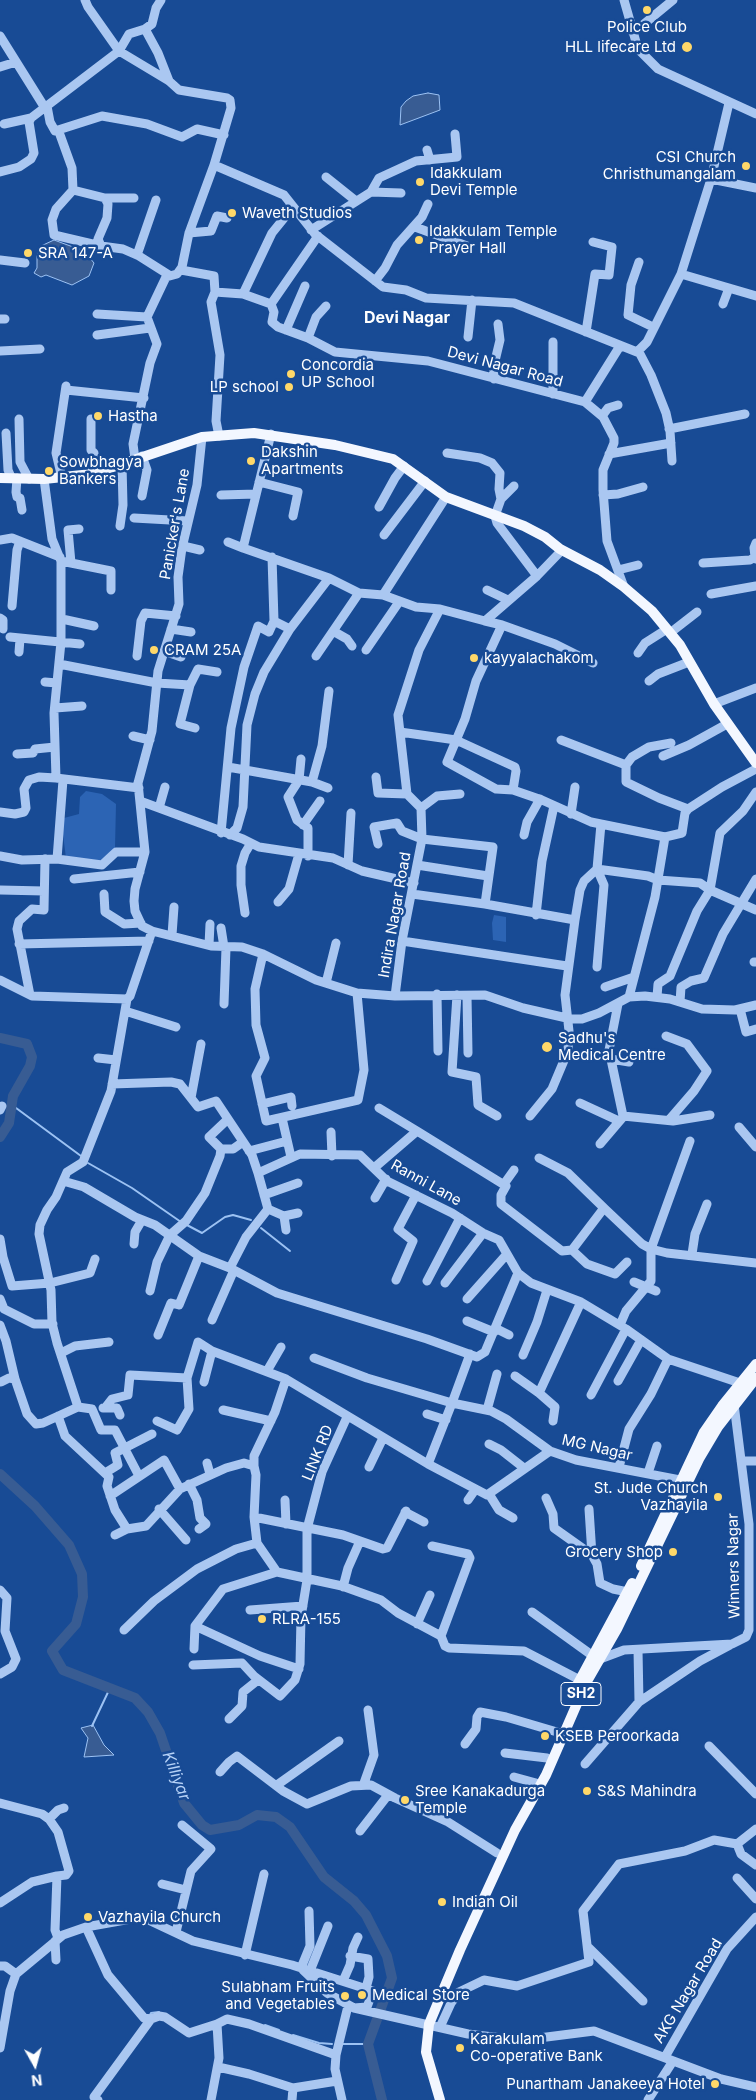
<!DOCTYPE html>
<html>
<head>
<meta charset="utf-8">
<style>
  body { margin:0 }
  #map { position:relative; width:756px; height:2100px; overflow:hidden; background:#184b95; font-family:Inter,sans-serif }
  canvas { display:block }
  .north { position:absolute; left:10px; top:2040px; width:50px; height:50px; -webkit-text-stroke:4px #184b95; paint-order:stroke; rotate:173deg; font-size:14px; font-weight:700; line-height:20px; text-align:center; color:#fff }
  .north::after { content:''; display:block; margin:auto; width:18px; height:22px; background:#fff; clip-path:polygon(50% 0,100% 100%,50% 72%,0 100%) }
</style>
</head>
<body>
<div id="map">
<canvas width="756" height="2100"></canvas>
<div class="north">N</div>
</div>
<script>
const g = document.querySelector('canvas').getContext('2d');
g.lineJoin = 'round';
function paint(path, color) { g.fillStyle = color; g.fill(path, 'evenodd'); }
const shape = rows => new Path2D(rows.map(r => 'M' + r).join(''));
function stroke(path, color, width, dash) { g.strokeStyle = color; g.lineWidth = width; g.lineCap = dash ? 'butt' : 'round'; g.setLineDash(dash || []); g.stroke(path); }
function write(font, color, halo, rows, align = 'center') {
  g.font = font + ' Inter,sans-serif'; g.lineWidth = 5; g.setLineDash([]); g.textBaseline = 'middle'; g.strokeStyle = halo; g.fillStyle = color; for (const [text, x, y, turn = 0] of rows) {
    g.save(); g.translate(x, y); g.rotate((+turn || 0) * Math.PI / 180); g.textAlign = isNaN(turn) ? turn : align; if (halo) g.strokeText(text, 0, 0); g.fillText(text, 0, 0); g.restore();
  }
}
paint(shape([
  [86,791,102,794,116,804,115,848,105,864,66,858,62,827,64,818,79,814,80,797],
  [494,915,506,917,506,942,493,940,492,923]
]), '#2c64b4');
const water = shape([
  [428,93,439,95,440,110,400,125,401,107,406,101,413,96,428,93],
  [54,240,84,251,94,263,89,276,72,285,46,275,41,277,34,273,37,268,37,256,41,246,54,240],
  [93,1725,104,1745,114,1755,84,1757,88,1738,81,1728,93,1725]
]);
paint(water, '#385c93');
stroke(water, '#9cc2f3', 1);
stroke(shape([
  [12,1105,81,1156],
  [88,1163,132,1188,181,1222],
  [185,1224,202,1233,225,1217,233,1215,251,1220],
  [261,1228,290,1251],
  [92,1726,110,1688],
  [150,2015,151,2013,159,2012],
  [265,2025,279,2030],
  [293,2035,319,2043,332,2044],
  [341,2044,368,2044]
]), '#9cc2f3', 2);
stroke(shape([
  [0,1038,27,1044,32,1057,30,1066,13,1096,9,1123,0,1137],
  [0,1474,35,1506,69,1545,82,1574,83,1597,76,1624,52,1651,63,1670,135,1698,148,1712,160,1733,184,1803,202,1825,210,1830,239,1825,257,1815,276,1817,290,1827,324,1877,354,1901,366,1915,387,1956,392,1978,368,2044,382,2100]
]), '#385c93', 10);
stroke(shape([
  [85,0,88,7,119,51,129,34,145,29,152,24,156,8,161,0],
  [624,0,638,49,658,69,756,114],
  [145,29,158,53,169,81],
  [633,33,673,0],
  [0,36,45,108],
  [0,67,16,62],
  [47,106,50,122,55,131,102,116,147,124,182,137,197,129,224,135],
  [4,124,31,118],
  [59,132,72,168,73,190,105,198,134,198],
  [427,150,430,160],
  [0,172,19,167,31,159,34,153,29,122,31,118,119,51,169,81,179,90,227,98,230,100,231,108,214,165,284,195,315,234,383,287,406,290,426,298,514,303,637,352,647,342,681,274,711,179,729,103],
  [326,177,356,201],
  [711,179,756,188],
  [73,190,56,209,52,220,54,235,101,246],
  [371,192,401,193],
  [105,198,108,204,107,218,98,239,101,246,123,249,139,256,169,275],
  [415,227,467,246],
  [311,230,371,192,379,178,416,161,457,157,455,134],
  [189,233,211,231,217,216,227,218],
  [137,255,156,200],
  [0,260,25,263],
  [639,262,631,285,628,315,653,327],
  [181,270,214,276,215,292],
  [681,274,756,296],
  [375,281,385,268,397,245,422,217,428,204],
  [243,294,271,304,274,312,272,322,278,327,308,338,335,352,428,361,585,402,603,417,614,438,614,443,603,470,603,490,607,541,624,587],
  [271,304,318,236],
  [723,304,729,288],
  [97,314,147,317],
  [0,319,5,319],
  [286,330,305,286],
  [586,332,595,274,609,275,612,247,593,242],
  [97,335,150,328],
  [468,337,472,300],
  [308,338,316,317,326,306],
  [553,342,553,394],
  [0,351,40,349],
  [639,352,651,375,666,413,670,431,672,461],
  [494,379,494,365,500,340,498,324],
  [66,390,144,398],
  [585,402,620,346],
  [602,416,608,408,618,405],
  [19,419,20,462,29,479],
  [91,419,91,450,94,453,92,474],
  [669,429,745,414],
  [6,433,8,470,11,477,14,478],
  [271,434,243,548,329,578,359,593,383,595],
  [219,436,216,421,220,355,211,302,215,292,243,294,272,233,285,217,291,204],
  [447,453,480,458,492,463,500,473,499,489,501,499],
  [609,454,671,443],
  [135,459,133,444,150,363,157,344,147,317,166,277,177,274,182,267,189,233,214,165],
  [17,478,16,492,17,497,20,498,22,510],
  [62,478,56,453,66,386],
  [44,479,52,539,61,561,61,642,54,713,56,778,139,788],
  [259,482,298,492,293,516],
  [514,486,501,499,495,516,497,523,537,576],
  [221,495,256,494],
  [603,495,618,494,643,487],
  [142,496,147,470,142,456],
  [446,497,383,595,416,607,440,609,485,621],
  [379,507,395,478,404,466],
  [134,518,188,521],
  [120,526,123,505,122,464],
  [384,535,425,481],
  [0,540,12,538,60,557],
  [228,542,243,548],
  [183,546,200,550],
  [562,550,537,576,485,621,502,625,476,681,465,719,447,762,496,789,513,790,542,800,591,822,665,837,682,833,685,813,688,809,722,787,756,769],
  [272,557,274,621,290,629,329,578],
  [755,557,754,548,756,543],
  [61,561,111,571,111,590],
  [71,563,68,530,79,529],
  [703,563,750,560,755,557,756,559],
  [618,570,638,565],
  [487,590,508,600],
  [711,594,756,586],
  [12,606,17,550,20,541],
  [0,618,3,620,3,629],
  [62,619,94,626],
  [502,625,555,644,593,663],
  [171,629,191,632],
  [333,631,347,639,352,646],
  [670,633,697,612],
  [10,637,80,644],
  [366,650,399,602],
  [164,651,181,657],
  [19,652,20,639],
  [638,653,645,643,667,629],
  [137,656,141,621,145,613,176,616],
  [316,656,359,593],
  [59,664,157,683,190,685,180,724,195,728],
  [649,681,658,674,689,662],
  [45,682,57,683],
  [190,685,198,669,217,672],
  [714,704,756,688],
  [55,708,82,706],
  [400,732,456,740,515,767,516,771,513,790],
  [133,736,150,740],
  [561,740,626,765],
  [671,743,649,747,632,757,626,765,626,782,659,798,688,809],
  [17,754,33,753,35,749,55,747],
  [663,756,689,745,727,724],
  [301,759,299,780,288,797,297,820,308,828,308,856],
  [228,767,312,782,328,788],
  [376,777,378,793,407,794],
  [312,782,322,746,329,691],
  [140,801,243,839,259,847,333,858,362,871,414,883],
  [159,808,165,787],
  [421,808,437,796,460,794],
  [0,812,15,814,24,812,26,808,24,789,29,780,39,777,56,778],
  [571,814,575,787],
  [303,825,320,801],
  [221,833,231,728,244,667,258,626,269,632,274,621],
  [230,835,237,828,243,807,247,725,255,694,264,672,290,629],
  [524,835,527,822,540,799],
  [378,844,374,827,397,823,402,831,422,839,493,847,485,904,575,920,565,995,569,1031,568,1051,552,1089,530,1116],
  [0,856,22,860,57,859,102,865,116,852,145,852],
  [57,859,63,780],
  [348,865,351,813],
  [417,865,488,876],
  [74,879,140,872],
  [0,890,44,891],
  [104,894,105,912,124,924,141,923],
  [412,894,485,904],
  [278,902,289,889,299,854],
  [245,913,241,885,241,866,245,853,251,843],
  [536,915,542,861,554,806],
  [575,920,580,890,584,881,597,869,648,876,658,880,700,883,710,890,756,910],
  [221,928,224,947],
  [152,931,142,926,135,911,134,901,135,889,145,852,138,783,152,731,158,671,179,604,178,577,182,548,197,485,202,437],
  [172,935,174,907],
  [402,941,567,966],
  [19,944,149,941],
  [209,945,210,924],
  [263,954,255,989,256,1025,265,1058,256,1076,266,1121,358,1100,364,1070,357,993],
  [754,962,756,962],
  [597,967,604,885,597,869,601,824],
  [0,980,32,996,127,999,130,996,152,931,211,946,242,947,263,954,316,980,357,993,395,996,485,995,523,1008,571,1019,582,1019,599,1013,629,997,645,996,670,999,702,1009,735,1010,756,1005],
  [326,983,336,943],
  [605,987,634,977],
  [437,994,438,1051],
  [30,995,17,929,19,921,32,909,44,910,45,859],
  [457,995,452,1072,476,1077,478,1105,497,1116],
  [395,996,402,941,422,839,421,808,407,794,398,715,419,650,440,609],
  [467,996,468,1053],
  [629,997,655,897,665,837],
  [657,997,658,984,670,976,697,911,710,890,720,833,743,811,756,792],
  [127,999,111,1091,83,1162,67,1172,63,1181,84,1187,135,1217,155,1225,199,1256,230,1268,277,1293,427,1339,477,1357,485,1352,518,1273],
  [680,1002,681,987,691,981,704,978,723,934,756,879],
  [224,1004,226,948],
  [618,1004,609,1050,623,1116,673,1121,710,1115],
  [740,1009,746,1032,756,1029],
  [125,1011,176,1027],
  [666,1036,687,1044,707,1071,694,1091,669,1120],
  [98,1058,116,1060],
  [611,1059,629,1062],
  [112,1084,171,1082,180,1084,198,1107,216,1101,252,1155,258,1173,300,1154,360,1155,387,1181,452,1213,483,1233,499,1240,518,1273,531,1283,581,1302,626,1329,668,1359,740,1383],
  [191,1098,201,1044],
  [580,1103,619,1121],
  [262,1104,291,1097,292,1106],
  [0,1110,2,1106],
  [282,1118,291,1157],
  [739,1127,756,1147],
  [417,1131,506,1186,501,1195,501,1204,562,1251,572,1250,604,1208,642,1244,651,1249,667,1253,756,1263],
  [331,1132,332,1156],
  [600,1144,623,1117],
  [221,1149,233,1149,243,1142],
  [249,1151,287,1141],
  [539,1158,568,1173,604,1208],
  [374,1168,417,1131,379,1108],
  [63,1181,56,1197,47,1210,40,1225,39,1234,51,1290,52,1323,57,1343,78,1407,92,1409,101,1430,115,1430,139,1476],
  [504,1184,514,1170],
  [264,1195,298,1183],
  [375,1198,386,1179],
  [268,1209,284,1216,286,1230],
  [284,1216,298,1213],
  [0,1239,3,1257,12,1286,50,1283,90,1273,95,1259],
  [134,1244,135,1232,142,1220],
  [572,1250,587,1264,615,1274,627,1262],
  [692,1254,695,1234,707,1204],
  [230,1268,246,1237,268,1209,258,1173],
  [396,1280,413,1241,398,1229,416,1195],
  [427,1281,460,1218],
  [634,1282,656,1291],
  [445,1283,483,1233],
  [150,1291,157,1262,170,1235,186,1221,205,1193,220,1156,221,1149,209,1137,228,1119],
  [0,1299,4,1309,34,1324,53,1324],
  [467,1299,507,1254],
  [212,1320,234,1270],
  [467,1321,494,1332],
  [0,1325,6,1341,15,1379],
  [620,1325,626,1311,651,1281,651,1249,690,1141],
  [495,1328,509,1335],
  [158,1335,171,1303,179,1305,199,1256],
  [61,1353,75,1346,109,1342],
  [523,1355,537,1322,547,1290],
  [314,1358,367,1378,452,1403,470,1354],
  [267,1371,281,1347],
  [515,1376,539,1393,555,1407,553,1421],
  [618,1381,641,1340],
  [1,1382,9,1378,15,1379,27,1414,36,1424,43,1423,78,1407],
  [204,1382,212,1351],
  [539,1393,581,1302],
  [591,1395,626,1329],
  [103,1408,117,1408,120,1415],
  [105,1408,112,1399,128,1395,130,1375,187,1378],
  [223,1410,271,1421],
  [487,1410,497,1374],
  [427,1414,446,1420],
  [58,1416,65,1436,109,1477,107,1486,115,1510,127,1529],
  [157,1421,177,1430,189,1409,187,1378,198,1342,212,1351,286,1379,428,1464,452,1403,491,1411,506,1419,550,1451],
  [489,1444,501,1450,524,1468],
  [741,1461,756,1461],
  [207,1463,210,1474],
  [428,1464,487,1495,550,1451,576,1460,680,1480],
  [254,1466,254,1456,275,1412,286,1379],
  [369,1467,383,1438],
  [619,1467,629,1429,651,1394,668,1359],
  [105,1473,118,1465,115,1453,152,1434],
  [648,1473,657,1446],
  [189,1484,197,1500,200,1518,206,1524,199,1529],
  [489,1494,499,1510,513,1518],
  [110,1496,164,1460,180,1489],
  [546,1498,553,1514,554,1528,592,1555,597,1564,600,1583,613,1589,628,1592],
  [285,1500,286,1524],
  [468,1500,475,1490],
  [159,1509,186,1540],
  [589,1509,592,1555],
  [405,1512,424,1522],
  [254,1517,343,1535,383,1549,387,1548,406,1511],
  [115,1535,127,1529,146,1526,180,1489,226,1468,244,1463,254,1466,256,1475,254,1517,257,1543],
  [432,1546,468,1554,470,1558,441,1636],
  [343,1587,348,1568,360,1541],
  [0,1590,7,1598,5,1631,16,1659,12,1667,0,1674],
  [250,1610,303,1606],
  [532,1612,593,1656],
  [417,1624,430,1595],
  [195,1626,260,1656,299,1669],
  [124,1630,154,1601,197,1569,236,1549,257,1543,277,1572,342,1586,381,1600,398,1613,441,1636,445,1646,449,1648,524,1651,580,1680],
  [194,1649,195,1626,223,1589,277,1572],
  [638,1650,639,1702],
  [600,1659,624,1650,732,1644,746,1637,749,1630,749,1524,734,1404],
  [193,1665,242,1663,254,1676,280,1696,295,1680,300,1664,301,1617,307,1580,307,1529,322,1472,347,1417],
  [229,1719,242,1706,243,1692,258,1680],
  [465,1744,476,1729,477,1717,480,1712,506,1717,557,1732],
  [709,1746,756,1794],
  [505,1753,547,1758],
  [585,1764,639,1702,700,1661,730,1645],
  [220,1772,229,1762,237,1756,283,1791,307,1804,351,1786,371,1785,395,1798,448,1822,497,1853],
  [514,1777,536,1783],
  [364,1783,374,1755,368,1710],
  [277,1785,339,1741],
  [0,1803,42,1814,49,1819,58,1832,69,1871,66,1875,57,1876,55,1930,58,1938],
  [49,1819,58,1810,64,1808],
  [360,1831,388,1795],
  [737,1844,741,1854,756,1865],
  [737,1878,756,1899],
  [162,1884,186,1890],
  [0,1903,32,1882,57,1876],
  [86,1927,108,1975,144,2018,151,2019,159,2016,165,2017,189,2033,217,2024],
  [176,1932,191,1871,211,1849,182,1825],
  [55,1941,56,1960],
  [588,1947,643,2001],
  [245,1955,264,1874],
  [350,1956,368,1959,369,1977,366,1988],
  [0,1966,5,1966,16,1974],
  [301,1968,310,1946,309,1911],
  [303,1970,327,1993,354,2008,468,2034,502,2038,523,2040,594,2031,721,2079,756,2087],
  [310,1971,328,1926],
  [343,1981,350,1965,353,1948,358,1937],
  [440,2027,451,2003,459,1992,484,1980,517,1986,589,1962,583,1911,619,1864,685,1851,714,1840,737,1844,756,1829],
  [0,2048,10,1991,16,1974,63,1935,86,1927,142,1917,193,1941,292,1965,373,1991,367,2007,354,2008],
  [336,2055,335,2069,342,2100],
  [665,2057,727,1949,756,1917],
  [218,2067,249,2074,293,2088,337,2081],
  [98,2100,94,2097,151,2019],
  [211,2100,219,2058,217,2024,227,2019,249,2024,336,2055,348,2006],
  [292,2100,293,2088],
  [648,2100,673,2061]
]), '#aac7f1', 9);
stroke(shape([
  [0,478,44,479,92,474,202,437,254,433,335,445,393,459,446,497,524,526,545,537,560,549,600,570,624,587,652,611,680,645,714,704,756,763],
  [641,1566,704,1432,722,1406,756,1364],
  [576,1687,632,1583],
  [440,2100,426,2052,429,2024,460,1950,515,1830,546,1775,586,1683,617,1629,699,1459,718,1427,756,1378]
]), '#f3f7ff', 10);
for (const [x, y, r, color] of [
  [647,10,5,"#ffd869"],
  [687,47,6,"#ffd869"],
  [746,166,5,"#ffd869"],
  [420,182,5,"#ffd869"],
  [232,213,5,"#ffd869"],
  [419,240,5,"#ffd869"],
  [28,253,5,"#ffd869"],
  [291,374,5,"#ffd869"],
  [289,387,5,"#ffd869"],
  [98,416,5,"#ffd869"],
  [251,461,5,"#ffd869"],
  [49,471,5,"#ffd869"],
  [154,650,5,"#ffd869"],
  [474,658,5,"#ffd869"],
  [547,1047,6,"#ffd869"],
  [718,1497,5,"#ffd869"],
  [673,1552,5,"#ffd869"],
  [262,1619,5,"#ffd869"],
  [545,1736,5,"#ffd869"],
  [587,1791,5,"#ffd869"],
  [405,1800,5,"#ffd869"],
  [442,1902,5,"#ffd869"],
  [88,1917,5,"#ffd869"],
  [362,1995,5,"#ffd869"],
  [345,1996,5,"#ffd869"],
  [460,2048,5,"#ffd869"],
  [715,2084,5,"#ffd869"]
]) { const dot = new Path2D(); dot.arc(x, y, r, 0, 2 * Math.PI); g.fillStyle = color; g.fill(dot); stroke(dot, '#184b95', 2); }
for (const [x, y, w] of [
  [581,1694,40]
]) { const box = new Path2D(); box.roundRect(x - w / 2, y - 11.5, w, 23, 4); g.fillStyle = '#184b95'; g.fill(box); stroke(box, '#fff', 1); }
write('bold 14px', '#fff', null, [
  ["SH2",581,1694]
]);
write('15px', '#fff', '#184b95', [
  ["Police Club",647,27,"center"],
  ["HLL lifecare Ltd",676,47,"right"],
  ["CSI Church",736,157,"right"],
  ["Christhumangalam",736,174,"right"],
  ["Idakkulam",430,173],
  ["Devi Temple",430,190],
  ["Waveth Studios",242,213],
  ["Idakkulam Temple",429,231],
  ["Prayer Hall",429,248],
  ["SRA 147-A",38,253],
  ["Concordia",301,365],
  ["UP School",301,382],
  ["LP school",279,387,"right"],
  ["Hastha",108,416],
  ["Dakshin",261,452],
  ["Apartments",261,469],
  ["Sowbhagya",59,462],
  ["Bankers",59,479],
  ["CRAM 25A",164,650],
  ["kayyalachakom",484,658],
  ["Sadhu's",558,1038],
  ["Medical Centre",558,1055],
  ["St. Jude Church",708,1488,"right"],
  ["Vazhayila",708,1505,"right"],
  ["Grocery Shop",663,1552,"right"],
  ["RLRA-155",272,1619],
  ["KSEB Peroorkada",555,1736],
  ["Sree Kanakadurga",415,1791],
  ["Temple",415,1808],
  ["S&S Mahindra",597,1791],
  ["Indian Oil",452,1902],
  ["Vazhayila Church",98,1917],
  ["Sulabham Fruits",335,1987,"right"],
  ["and Vegetables",335,2004,"right"],
  ["Medical Store",372,1995],
  ["Karakulam",470,2039],
  ["Co-operative Bank",470,2056],
  ["Punartham Janakeeya Hotel",705,2084,"right"]
], 'left');
write('15px', '#fff', '#184b95', [
  ["Devi Nagar Road",505,367,15],
  ["Panicker's Lane",175,524,-80],
  ["Indira Nagar Road",395,915,-80],
  ["Ranni Lane",426,1183,29],
  ["MG Nagar",597,1448,13],
  ["LINK RD",318,1453,-68],
  ["Winners Nagar",734,1566,-91],
  ["AKG Nagar Road",688,1991,-59]
]);
write('bold 16px', '#fff', '#184b95', [
  ["Devi Nagar",407,318]
]);
write('italic 16px', '#b6d2f7', '#184b95', [
  ["Killiyar",176,1776,69]
]);
</script>
</body>
</html>
